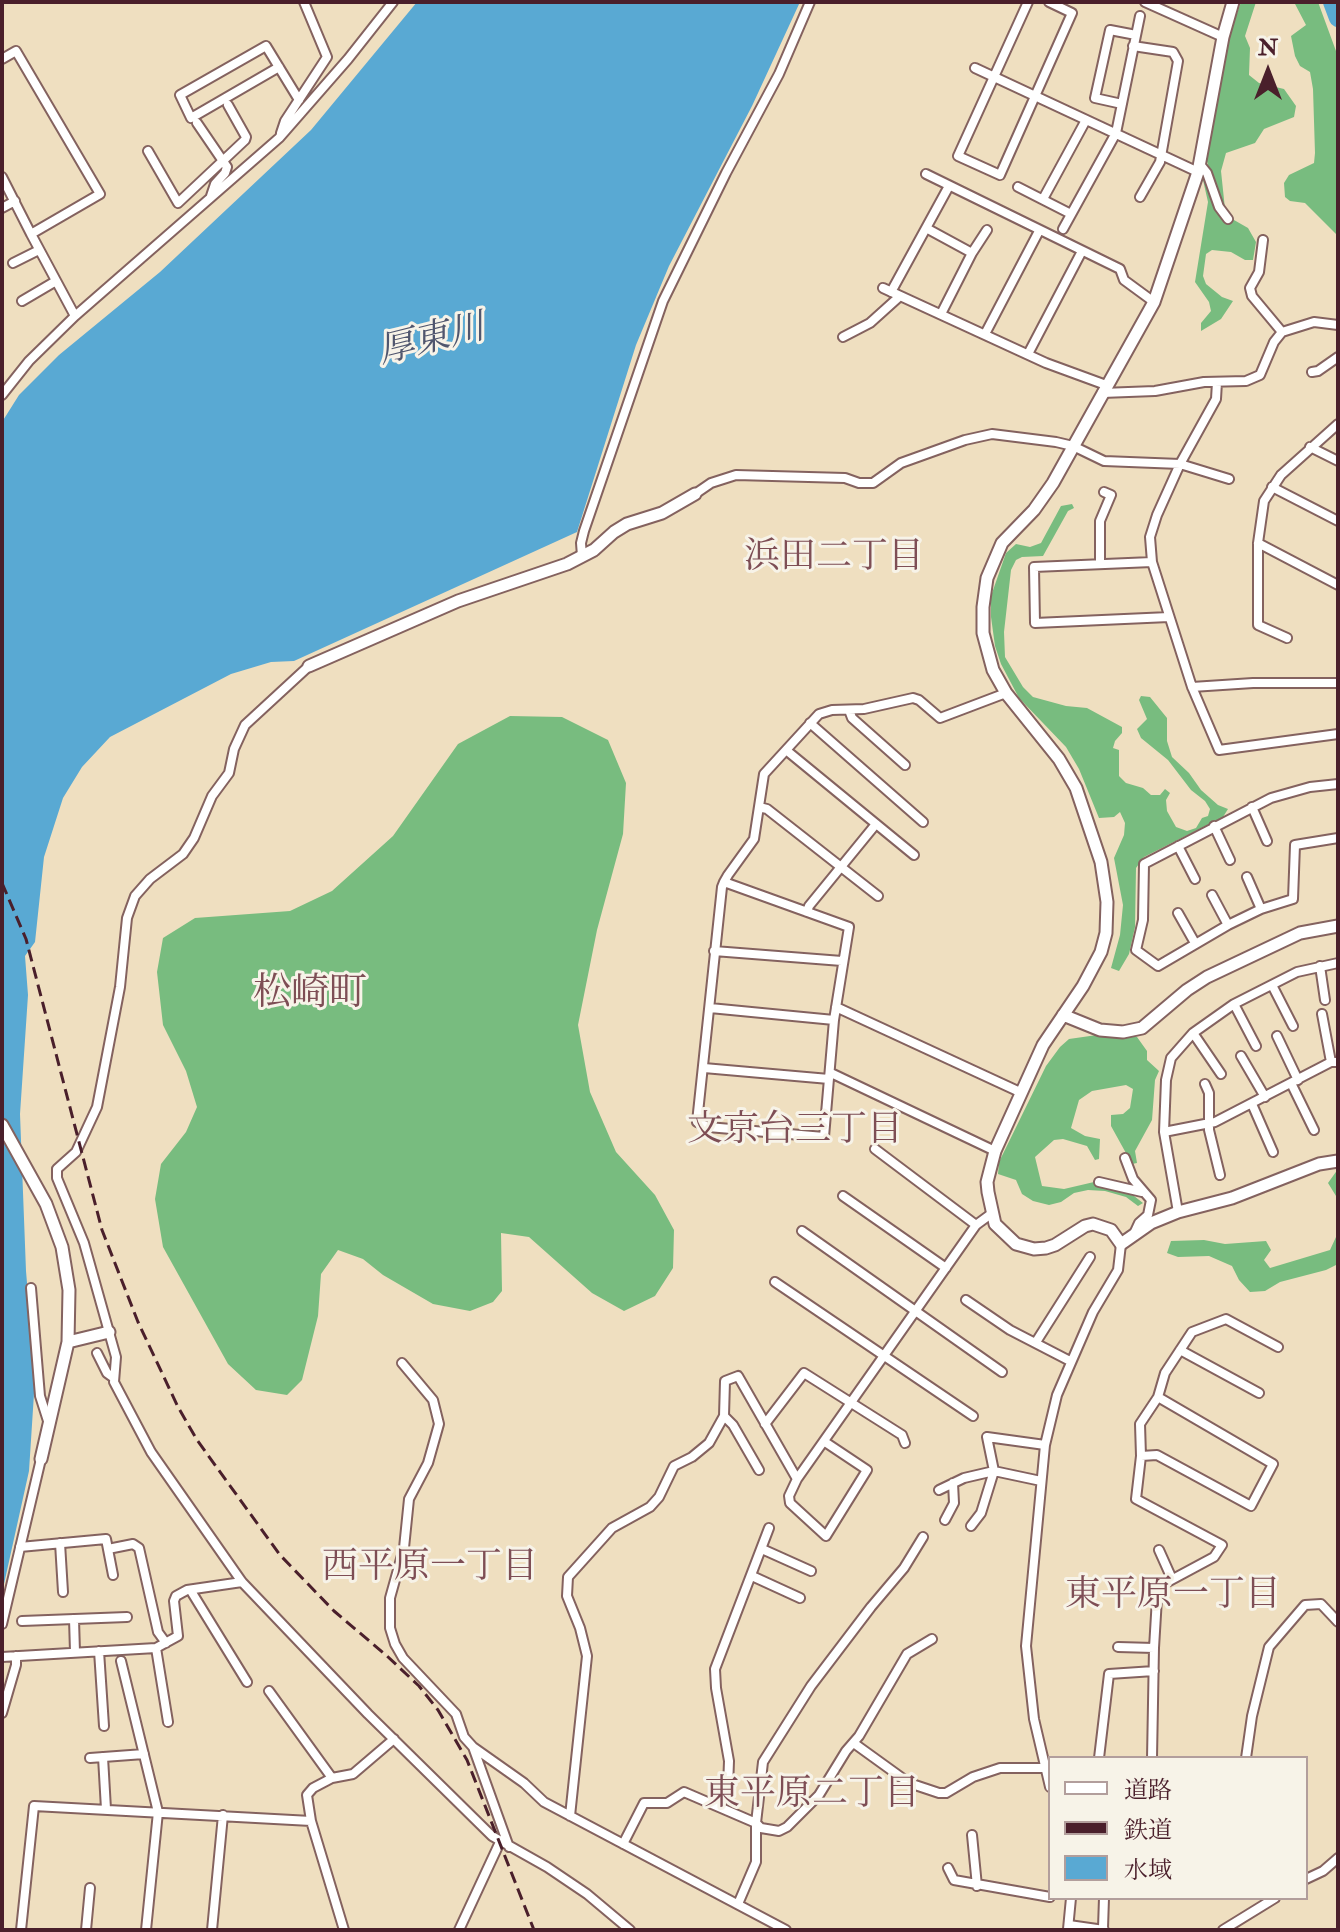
<!DOCTYPE html>
<html>
<head>
<meta charset="utf-8">
<style>
  body { margin:0 }
  #map { position:relative; width:1340px; height:1932px; overflow:hidden; background:#efdfc0; font-family:"IM FELL Double Pica","Noto Serif JP",serif }
  canvas { display:block }
  .frame { position:absolute; inset:0; border:4px solid #4a1f2b; pointer-events:none }
  .legend { position:absolute; left:1048px; top:1756px; width:260px; height:144px; box-sizing:border-box; background:#f7f3e8; border:2px solid #b29e9c; margin:0; padding:10px 14px; list-style:none; font-size:24px; color:#4a1f2b }
  .legend li { display:flex; align-items:center; gap:16px; height:40px }
  .legend b { width:40px; border:2px solid #b29e9c }
  .north { position:absolute; left:1228px; top:32px; width:80px; height:80px; -webkit-text-stroke:6px #f7f3e8; paint-order:stroke; rotate:0deg; font-size:22px; font-weight:700; line-height:32px; text-align:center; color:#4a1f2b }
  .north::after { content:''; display:block; margin:auto; width:28px; height:36px; background:#4a1f2b; clip-path:polygon(50% 0,100% 100%,50% 72%,0 100%) }
</style>
</head>
<body>
<div id="map">
<canvas width="1340" height="1932"></canvas>
<div class="frame"></div>
<ul class="legend">
<li><b style="height:10px;background:#fff"></b>道路</li>
<li><b style="height:10px;background:#4a1f2b"></b>鉄道</li>
<li><b style="height:22px;background:#59a9d3"></b>水域</li>
</ul>
<div class="north">N</div>
</div>
<script>
const g = document.querySelector('canvas').getContext('2d');
g.lineJoin = 'round';
function paint(path, color) { g.fillStyle = color; g.fill(path, 'evenodd'); }
const shape = rows => new Path2D(rows.map(r => 'M' + r).join(''));
function stroke(path, color, width, dash) { g.strokeStyle = color; g.lineWidth = width; g.lineCap = dash ? 'butt' : 'round'; g.setLineDash(dash || []); g.stroke(path); }
function write(font, color, halo, rows, align = 'center') {
  g.font = font + ' "IM FELL Double Pica","Noto Serif JP",serif'; g.lineWidth = 6; g.setLineDash([]); g.textBaseline = 'middle'; g.strokeStyle = halo; g.fillStyle = color; for (const [text, x, y, turn = 0] of rows) {
    g.save(); g.translate(x, y); g.rotate((+turn || 0) * Math.PI / 180); g.textAlign = isNaN(turn) ? turn : align; if (halo) g.strokeText(text, 0, 0); g.fillText(text, 0, 0); g.restore();
  }
}
paint(shape([
  [1241,2,1256,2,1245,36,1250,48,1249,75,1259,83,1284,89,1296,106,1294,117,1264,129,1255,143,1226,153,1221,171,1225,209,1234,220,1248,228,1256,242,1253,260,1245,260,1231,252,1212,250,1206,254,1203,276,1206,284,1222,297,1233,301,1221,319,1201,331,1201,323,1211,311,1209,302,1195,282,1208,202,1203,180,1210,171,1205,155,1227,42],
  [1294,2,1318,2,1336,51,1338,236,1305,203,1290,201,1285,197,1284,183,1289,175,1314,163,1315,153,1313,89,1310,72,1300,66,1295,56,1291,36,1306,25],
  [1072,504,1074,508,1068,511,1043,556,1022,557,1016,560,1011,570,1004,632,1005,657,1023,687,1033,697,1066,706,1087,708,1122,727,1122,733,1115,741,1113,748,1119,750,1119,776,1126,783,1143,788,1151,795,1160,795,1165,789,1170,793,1166,800,1167,811,1176,827,1187,831,1196,828,1202,818,1208,816,1210,809,1205,801,1191,790,1168,760,1141,738,1137,729,1147,719,1139,700,1141,696,1150,697,1167,718,1167,741,1172,757,1189,773,1201,790,1218,805,1228,809,1223,817,1144,857,1136,868,1135,927,1129,954,1119,971,1111,968,1120,935,1123,905,1114,858,1124,835,1125,823,1120,812,1114,817,1099,818,1079,769,1066,747,1019,698,1001,664,995,646,991,617,991,596,1006,553,1016,544,1030,547,1041,543,1061,506],
  [510,716,562,717,608,740,626,783,623,834,597,930,578,1025,590,1092,616,1152,655,1195,674,1230,673,1268,655,1296,624,1311,592,1293,529,1237,501,1233,502,1291,493,1302,470,1311,433,1304,383,1275,363,1259,338,1250,321,1274,318,1316,302,1380,287,1395,256,1390,228,1364,163,1247,155,1199,161,1164,186,1132,197,1107,186,1071,163,1025,157,972,163,938,195,918,290,911,332,891,393,836,458,744],
  [1097,1035,1137,1037,1147,1051,1147,1060,1159,1071,1155,1080,1152,1120,1135,1151,1137,1163,1132,1164,1111,1126,1111,1115,1123,1114,1130,1108,1133,1089,1126,1085,1092,1091,1079,1100,1071,1128,1085,1136,1100,1139,1099,1159,1095,1160,1087,1146,1063,1139,1054,1140,1035,1157,1042,1186,1064,1189,1094,1182,1134,1196,1143,1203,1138,1206,1126,1197,1105,1191,1088,1190,1074,1193,1061,1202,1049,1205,1033,1201,1022,1194,1016,1180,998,1174,999,1162,1046,1066,1060,1047,1069,1039],
  [1338,1169,1338,1264,1326,1270,1280,1282,1265,1291,1250,1292,1239,1280,1232,1266,1209,1256,1178,1257,1167,1253,1171,1241,1204,1240,1225,1244,1266,1241,1271,1250,1264,1260,1270,1268,1330,1250,1336,1237,1336,1196,1328,1183]
]), '#78bc7f');
paint(shape([
  [417,2,800,2,752,106,669,266,636,345,577,532,294,661,271,662,231,674,110,737,82,767,63,798,44,857,35,942,25,956,28,995,20,1114,26,1271,35,1378,29,1471,2,1593,2,422,19,395,59,355,160,272,311,130]
]), '#59a9d3');
stroke(shape([
  [1332,2,1338,18]
]), '#59a9d3', 18);
const street = shape([
  [1028,2,958,156,1000,175,1072,13,1049,2],
  [1145,2,1223,37],
  [1133,46,1173,52,1178,61,1160,162,1140,197],
  [2,59,16,51,100,194,31,234,2,177],
  [279,67,191,118,180,95,266,46,299,100],
  [975,68,1198,172],
  [1122,104,1095,98,1110,30,1136,35],
  [197,123,227,167,225,173,215,184,211,196],
  [281,133,285,121,327,57,304,2],
  [148,151,178,203,245,140,246,137,228,105],
  [1199,163,1207,173,1219,207,1228,219],
  [926,174,1120,269,1124,280,1154,302],
  [1018,187,1071,214],
  [1043,199,1086,120],
  [2,208,15,201],
  [926,228,972,253],
  [1063,229,1116,133,1140,16],
  [31,234,75,316],
  [1263,240,1259,272,1250,288,1252,296,1282,332],
  [13,263,39,250],
  [883,288,1046,363,1106,385],
  [891,292,949,186],
  [22,301,56,281],
  [941,314,972,253,987,230],
  [985,334,1039,231],
  [843,337,870,323,900,296],
  [1028,354,1082,251],
  [1312,372,1318,371,1338,357],
  [1217,382,1216,399,1180,464,1157,515,1150,537,1152,562,1192,687,1219,750,1338,734],
  [1102,393,1155,391,1204,382,1246,381,1260,375,1274,342,1282,332,1314,322,1338,325],
  [2,395,29,361,75,316,279,138,348,59,393,2],
  [1310,447,1338,461],
  [1272,487,1338,521],
  [695,494,711,483,736,475,845,478,859,483,873,483,901,463,965,440,992,434,1056,442,1073,446,1104,461,1180,464,1229,479],
  [1258,543,1338,585],
  [582,556,581,543,584,531,663,301,726,173,779,74,810,2],
  [1152,562,1034,567,1035,623,1169,617],
  [1100,564,1100,521,1111,495,1104,492],
  [1287,638,1258,625,1258,543,1264,501,1281,475,1338,424],
  [309,666,245,725,234,749,229,773,212,796,194,838,183,854,150,879,135,896,127,918,120,987,97,1107,76,1152,57,1169,57,1178,84,1243,116,1357,114,1382,151,1452,242,1582,368,1714,492,1836,547,1867,587,1894,630,1930],
  [1192,687,1253,683,1338,683],
  [849,710,852,718,905,765],
  [810,723,923,822],
  [786,750,914,855],
  [1338,784,1310,787,1271,798,1144,864,1143,920,1136,950,1158,966,1228,925,1261,909,1293,899,1295,845,1338,838],
  [759,807,767,809,878,896],
  [1252,807,1267,841],
  [1214,826,1230,860],
  [1178,846,1195,879],
  [1247,877,1261,909],
  [724,882,849,927,834,1020,824,1137,708,1127,697,1122,722,887,724,882,728,875,754,839,764,774,819,714,832,710,864,709,913,698,919,700,940,718,1006,693],
  [1212,895,1228,925],
  [807,912,809,906,876,824],
  [1178,913,1195,943],
  [714,951,842,961],
  [1320,966,1325,1000],
  [1272,985,1293,1026],
  [1234,1004,1256,1046],
  [836,1007,1022,1093],
  [710,1008,834,1020],
  [1322,1014,1331,1062],
  [1193,1033,1221,1074],
  [1277,1036,1298,1080],
  [1241,1056,1265,1097],
  [704,1068,829,1079],
  [831,1073,995,1151],
  [1291,1083,1314,1130],
  [1205,1084,1209,1093,1209,1130,1220,1175],
  [1252,1104,1273,1152],
  [1164,1132,1215,1122,1331,1062,1338,1062],
  [875,1149,976,1225],
  [1125,1158,1133,1179,1151,1200,1148,1215,1139,1223,1133,1236],
  [1099,1182,1142,1192],
  [843,1196,946,1268],
  [1178,1212,1164,1132,1166,1080,1171,1058,1193,1033,1234,1004,1297,972,1338,963],
  [802,1231,1002,1372],
  [775,1282,973,1416],
  [31,1288,40,1396,48,1421],
  [966,1300,1010,1330,1070,1361],
  [1036,1342,1090,1257],
  [1180,1350,1259,1393],
  [97,1353,107,1373,114,1378],
  [402,1363,433,1400,439,1424,428,1463,409,1499,404,1548,390,1598,390,1628,395,1644,403,1658,456,1714,464,1737,473,1747,524,1783,544,1802,786,1930],
  [724,1416,733,1425,759,1470],
  [765,1424,804,1373,902,1435,905,1443],
  [825,1442,867,1470,826,1536,790,1503,789,1496,797,1479,976,1225,991,1214],
  [1141,1456,1140,1424,1158,1397],
  [939,1490,964,1478,994,1471,987,1437,1045,1445],
  [945,1520,954,1503,953,1483],
  [971,1526,981,1513,994,1471,1041,1481],
  [60,1543,63,1592],
  [20,1547,106,1539,113,1575],
  [108,1549,133,1544,139,1548,158,1632,166,1643],
  [762,1549,811,1571],
  [1159,1550,1172,1579],
  [752,1576,800,1598],
  [191,1591,247,1682],
  [74,1619,75,1652],
  [22,1621,127,1617],
  [2,1624,41,1459],
  [1118,1647,1154,1648],
  [156,1648,168,1722],
  [99,1651,104,1726],
  [2,1657,156,1648,178,1636,174,1601,176,1596,187,1590,242,1582],
  [121,1661,158,1812,146,1930],
  [269,1691,332,1778],
  [2,1713,16,1665,16,1656],
  [855,1744,909,1783,939,1793,946,1793,973,1777,1000,1768,1046,1768],
  [473,1747,509,1847],
  [103,1757,106,1809],
  [90,1758,144,1754],
  [1099,1758,1109,1674,1154,1671],
  [1152,1758,1154,1648,1157,1598,1160,1586,1214,1557,1222,1545,1136,1499,1141,1456,1157,1455,1251,1506,1273,1464,1158,1397,1165,1373,1192,1332,1226,1319,1278,1347],
  [1246,1758,1252,1716,1269,1647,1305,1605,1321,1604,1338,1622],
  [1050,1787,1034,1719,1026,1646,1045,1445,1057,1395,1093,1312,1118,1270,1121,1244],
  [720,1807,728,1788,729,1761,716,1688,715,1669,769,1528],
  [570,1816,587,1656,580,1628,567,1596,568,1577,612,1528,650,1507,659,1497,674,1466,692,1457,709,1443,724,1416,725,1381,738,1376,797,1479],
  [972,1835,977,1886],
  [623,1844,644,1803,667,1803,684,1792,756,1823,761,1828,779,1831,787,1827,819,1795,846,1751,859,1736,907,1654,932,1639],
  [948,1868,954,1880,1050,1897],
  [1306,1879,1323,1871,1338,1858],
  [738,1904,756,1862,756,1823,763,1762,811,1686,871,1607,904,1568,923,1537],
  [1069,1925,1104,1930],
  [1103,1928,1104,1898],
  [1068,1929,1071,1898],
  [21,1930,34,1806,311,1821],
  [86,1930,90,1888],
  [212,1930,223,1815],
  [344,1930,311,1821,307,1795,313,1788,332,1778,353,1774,394,1739],
  [459,1930,500,1842],
  [1223,1930,1275,1898]
]);
const secondary = shape([
  [1233,2,1223,37,1198,172,1154,302,1053,483,1034,510,1002,543,987,578,983,607,983,633,993,670,1006,693,1059,759,1076,788,1101,862,1107,902,1106,933,1101,952,1083,986,1043,1045,995,1151,987,1182,988,1192,995,1224,1016,1244,1034,1249,1046,1248,1055,1245,1085,1226,1093,1224,1111,1230,1121,1244,1151,1223,1178,1212,1232,1198,1319,1164,1338,1161],
  [309,666,458,601,567,564,594,550,614,532,627,524,662,513,695,494],
  [1063,1015,1100,1030,1123,1032,1142,1028,1187,990,1207,977,1300,933,1338,926],
  [2,1125,46,1204,62,1247,69,1290,68,1342,41,1459],
  [68,1342,109,1332]
]);
stroke(street, '#84625f', 12);
stroke(secondary, '#84625f', 15);
stroke(street, '#fff', 8);
stroke(secondary, '#fff', 11);
stroke(shape([
  [2,883,26,939,102,1230,138,1322,178,1407,197,1440,280,1555,334,1611,387,1656,419,1686,438,1710,467,1760,534,1930]
]), '#4a1f2b', 3, [12, 6]);
write('italic 36px', '#50566e', '#f7f3e8', [
  ["厚東川",432,342,-14]
]);
write('36px', '#7e4e55', '#f7f3e8', [
  ["浜田二丁目",834,559],
  ["文京台三丁目",795,1132],
  ["西平原一丁目",430,1569],
  ["東平原一丁目",1173,1597],
  ["東平原二丁目",812,1796]
]);
write('38px', '#7e4e55', '#f7f3e8', [
  ["松崎町",310,996]
]);
</script>
</body>
</html>
